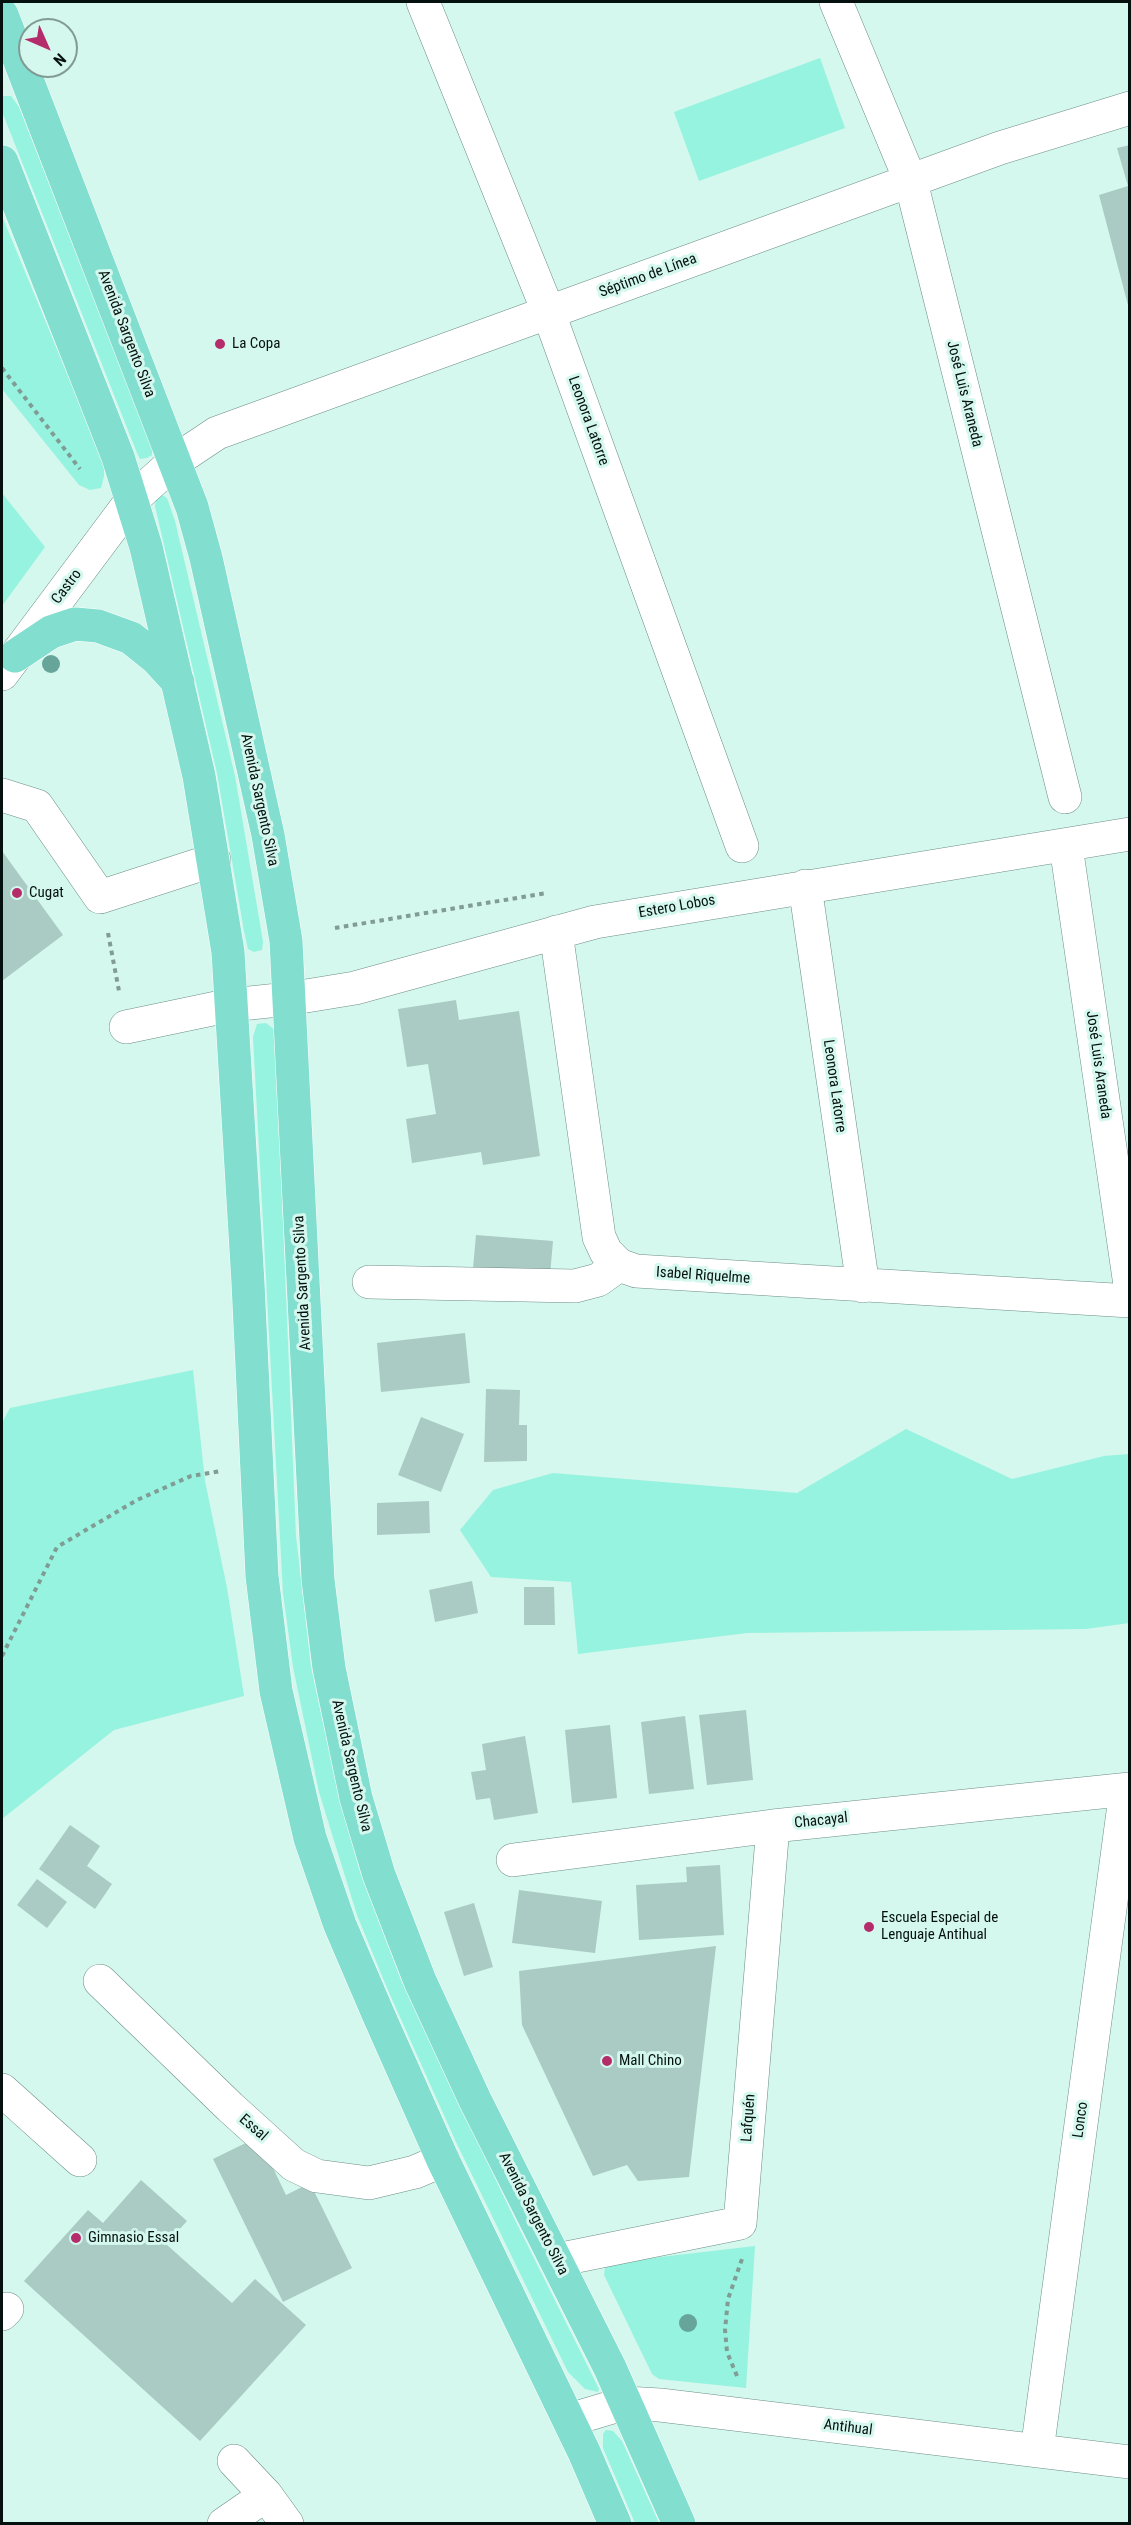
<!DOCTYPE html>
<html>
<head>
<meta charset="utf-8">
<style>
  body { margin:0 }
  #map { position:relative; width:1131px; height:2525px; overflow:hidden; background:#d4f7ee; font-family:"Roboto Condensed",sans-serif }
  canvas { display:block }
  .frame { position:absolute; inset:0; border:3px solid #05110e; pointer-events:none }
  .north { position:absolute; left:18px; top:18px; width:60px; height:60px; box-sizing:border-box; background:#d4f7ee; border:2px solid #819b94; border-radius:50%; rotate:135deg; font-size:16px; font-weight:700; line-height:24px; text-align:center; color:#05110e }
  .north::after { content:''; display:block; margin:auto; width:21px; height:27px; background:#b52c6a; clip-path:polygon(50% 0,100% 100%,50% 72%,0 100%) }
</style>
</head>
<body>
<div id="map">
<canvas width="1131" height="2525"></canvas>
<div class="frame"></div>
<div class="north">N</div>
</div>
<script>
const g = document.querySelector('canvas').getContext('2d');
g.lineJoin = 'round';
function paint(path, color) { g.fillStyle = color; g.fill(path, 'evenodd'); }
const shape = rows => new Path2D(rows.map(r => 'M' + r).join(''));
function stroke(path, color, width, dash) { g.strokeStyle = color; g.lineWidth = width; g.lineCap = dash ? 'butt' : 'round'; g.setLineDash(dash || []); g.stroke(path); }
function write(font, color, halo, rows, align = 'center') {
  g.font = font + ' "Roboto Condensed",sans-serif'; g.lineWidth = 6; g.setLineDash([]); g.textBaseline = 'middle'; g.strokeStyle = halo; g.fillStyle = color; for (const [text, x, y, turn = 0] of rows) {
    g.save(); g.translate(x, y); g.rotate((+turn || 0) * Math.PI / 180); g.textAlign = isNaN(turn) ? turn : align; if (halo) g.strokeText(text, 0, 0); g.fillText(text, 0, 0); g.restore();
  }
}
paint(shape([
  [820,58,845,128,699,181,674,112],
  [3,96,11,96,19,107,152,447,152,455,147,458,140,459,137,453,3,114],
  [2,216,104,463,104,476,101,488,90,490,79,485,2,389],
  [2,493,45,547,2,606],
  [162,495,167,498,175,521,235,776,263,942,262,950,254,952,248,949,244,931,217,773,155,506,156,499],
  [266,1023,275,1030,296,1536,311,1667,341,1805,360,1872,401,1980,513,2216,599,2389,598,2392,585,2389,568,2372,456,2142,387,1988,357,1915,319,1792,293,1667,283,1593,253,1037,257,1024],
  [193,1370,205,1481,227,1588,244,1696,114,1730,2,1819,2,1423,10,1408],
  [906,1429,1012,1479,1104,1456,1129,1454,1129,1623,1086,1629,747,1633,578,1654,571,1582,491,1577,460,1530,493,1490,553,1473,797,1493],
  [755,2246,746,2388,659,2379,652,2374,604,2275,605,2268,609,2263],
  [606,2430,613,2431,622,2441,659,2523,635,2523,603,2448,603,2434]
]), '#96f3df');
paint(shape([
  [1130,145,1130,309,1129,309,1099,195,1128,186,1117,148],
  [2,851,63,935,2,981],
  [456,1000,459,1020,519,1011,540,1156,483,1165,481,1152,412,1163,406,1119,436,1114,428,1064,407,1067,398,1009],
  [476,1235,553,1241,550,1275,473,1268],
  [465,1333,470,1383,381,1392,377,1343],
  [486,1389,520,1390,519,1425,527,1425,527,1461,484,1462],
  [421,1417,464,1434,441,1492,398,1475],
  [429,1501,430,1533,377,1535,377,1503],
  [472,1581,478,1613,435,1622,429,1590],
  [524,1587,554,1587,555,1625,524,1625],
  [746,1710,753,1780,707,1785,699,1715],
  [685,1716,694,1789,649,1794,641,1722],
  [610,1725,617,1798,572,1803,565,1730],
  [525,1736,538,1813,494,1820,490,1798,476,1800,471,1772,486,1770,482,1744],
  [70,1825,100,1846,87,1866,112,1884,95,1909,39,1869],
  [720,1865,724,1935,639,1940,636,1885,687,1882,686,1867],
  [37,1879,67,1902,47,1928,17,1905],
  [519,1890,602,1901,595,1953,512,1943],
  [474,1903,493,1967,464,1976,444,1912],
  [716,1946,689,2177,638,2181,627,2165,593,2176,522,2025,519,1971],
  [258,2137,286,2195,310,2183,352,2268,283,2302,213,2159],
  [141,2180,187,2221,166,2244,232,2303,255,2279,306,2325,200,2441,24,2281,88,2210,103,2223]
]), '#a9cbc3');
const minor = shape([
  [423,2,548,311,742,846],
  [836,2,911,182,1065,797],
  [2,674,132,500,175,461,217,433,1000,148,1130,108],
  [2,795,37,806,100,897,214,860],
  [1066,846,1130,1285],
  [805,886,863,1286],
  [556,932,599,1237,606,1252,619,1265,636,1271,1130,1301],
  [126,1027,231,1005,288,999,355,988,595,922,1130,834],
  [369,1282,575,1286,598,1280,619,1265],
  [513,1860,773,1826,1130,1789],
  [100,1981,230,2107,294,2165,317,2176,369,2183,415,2172,443,2160],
  [2,2090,80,2160],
  [557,2260,740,2223,773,1826],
  [2,2314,7,2309],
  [569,2420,626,2403,660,2405,1130,2462],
  [1037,2451,1126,1790],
  [234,2461,266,2495,287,2524],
  [224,2524,266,2495]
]);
const major = shape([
  [2,15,192,507,206,558,268,835,286,941,318,1580,329,1668,356,1798,379,1875,420,1981,475,2100,610,2368,679,2524],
  [2,162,118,457,146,547,199,776,228,952,248,1283,262,1576,276,1691,310,1838,340,1925,379,2016,443,2160,584,2452,615,2524],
  [15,656,51,632,75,624,98,626,131,638,156,658,178,682]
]);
stroke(minor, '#6d8e86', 34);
stroke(major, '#fff', 34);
stroke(shape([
  [2,368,80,469],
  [335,928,547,893],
  [108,933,119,991],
  [2,1656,57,1547,137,1500,191,1476,221,1471],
  [737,2376,727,2352,725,2330,728,2299,742,2259]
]), '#819b95', 4, [4.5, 4.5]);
stroke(minor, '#fff', 33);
stroke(major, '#82dece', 33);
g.fillStyle = '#67a499';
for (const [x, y] of [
  [51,664],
  [688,2323]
]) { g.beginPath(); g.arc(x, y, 9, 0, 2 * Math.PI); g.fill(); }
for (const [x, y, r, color] of [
  [220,344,6,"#b52c6a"],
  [17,893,6,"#b52c6a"],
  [869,1927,6,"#b52c6a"],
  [607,2061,6,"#b52c6a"],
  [76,2238,6,"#b52c6a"]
]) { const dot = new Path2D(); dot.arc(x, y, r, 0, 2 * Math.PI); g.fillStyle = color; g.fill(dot); stroke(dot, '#d4f7ee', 2); }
write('15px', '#05110e', '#d4f7ee', [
  ["Séptimo de Línea",648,276,-20],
  ["Avenida Sargento Silva",126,334,69],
  ["José Luis Araneda",964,394,76],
  ["Leonora Latorre",588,421,70],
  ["Castro",67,587,-53],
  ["Avenida Sargento Silva",259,800,78],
  ["Estero Lobos",677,907,-10],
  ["José Luis Araneda",1098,1065,82],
  ["Leonora Latorre",834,1086,82],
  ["Isabel Riquelme",703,1276,4],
  ["Avenida Sargento Silva",303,1283,-93],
  ["Avenida Sargento Silva",351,1766,77],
  ["Chacayal",821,1821,-6],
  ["Lafquén",749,2118,-86],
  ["Lonco",1081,2120,-82],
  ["Essal",253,2128,41],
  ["Avenida Sargento Silva",533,2214,63],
  ["Antihual",848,2428,7]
]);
write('15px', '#05110e', '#d4f7ee', [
  ["La Copa",232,344],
  ["Cugat",29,893],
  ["Escuela Especial de",881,1918],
  ["Lenguaje Antihual",881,1935],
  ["Mall Chino",619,2061],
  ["Gimnasio Essal",88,2238]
], 'left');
</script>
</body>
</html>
